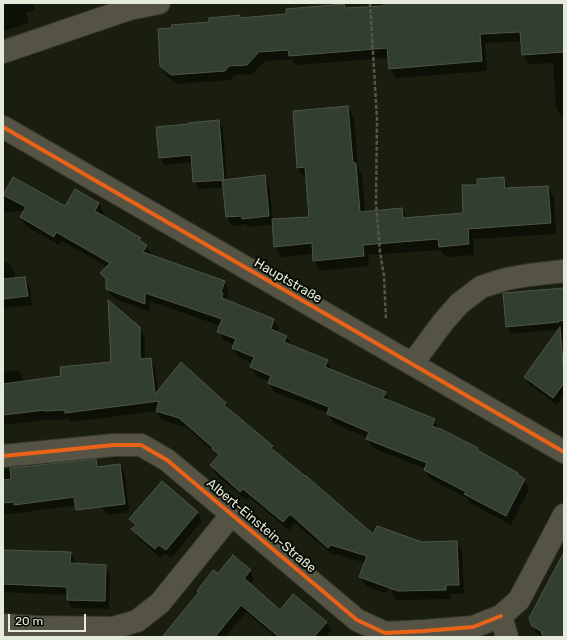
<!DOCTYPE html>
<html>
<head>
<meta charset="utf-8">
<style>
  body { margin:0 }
  #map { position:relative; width:567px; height:640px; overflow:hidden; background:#191e0e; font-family:Rubik,sans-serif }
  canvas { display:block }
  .frame { position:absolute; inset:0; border:4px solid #e4ebda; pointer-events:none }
  .scale { position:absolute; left:8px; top:614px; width:78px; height:18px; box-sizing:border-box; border:2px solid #e4ebda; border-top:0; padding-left:5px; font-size:12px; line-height:14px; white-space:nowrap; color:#e4ebda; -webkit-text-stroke:3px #080b03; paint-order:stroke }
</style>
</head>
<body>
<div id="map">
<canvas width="567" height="640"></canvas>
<div class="frame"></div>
<div class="scale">20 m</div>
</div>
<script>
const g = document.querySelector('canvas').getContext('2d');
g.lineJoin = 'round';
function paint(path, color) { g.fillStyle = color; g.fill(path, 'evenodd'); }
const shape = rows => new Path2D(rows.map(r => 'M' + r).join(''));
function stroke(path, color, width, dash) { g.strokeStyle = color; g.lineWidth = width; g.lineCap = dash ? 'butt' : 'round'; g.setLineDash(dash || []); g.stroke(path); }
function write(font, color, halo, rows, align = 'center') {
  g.font = font + ' Rubik,sans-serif'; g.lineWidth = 4; g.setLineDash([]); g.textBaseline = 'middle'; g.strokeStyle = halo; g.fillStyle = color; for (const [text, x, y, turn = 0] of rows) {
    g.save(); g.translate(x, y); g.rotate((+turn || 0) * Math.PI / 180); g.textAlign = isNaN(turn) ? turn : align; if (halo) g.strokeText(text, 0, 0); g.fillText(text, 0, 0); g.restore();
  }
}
paint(shape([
  [3,3,33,3,35,10,26,13,29,23,3,31],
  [393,3,564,3,564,117,562,117,556,108,553,63,528,64,523,54,522,41,485,43,487,71,396,78,390,69,389,58,295,65,292,59,265,61,252,74,234,75,230,80,177,84,167,76,161,66,173,29,210,23,239,16,241,19,287,15,344,5,346,9,385,7],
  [348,107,354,118,358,168,362,175,365,212,402,209,407,219,464,214,478,186,503,178,509,188,548,187,554,197,556,234,473,239,474,255,446,257,441,250,368,255,369,266,320,271,314,260,313,254,281,257,275,247,273,224,248,227,246,224,232,226,227,217,224,187,199,189,194,182,193,162,164,165,160,158,219,121,223,129,227,181,264,176,269,185,273,220,310,218,307,178,304,178,298,168,294,112],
  [14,178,65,207,99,204,104,213,102,216,140,239,142,243,146,246,152,255,151,256,224,282,229,291,226,299,227,301,274,320,279,329,277,333,286,336,292,345,327,361,332,371,385,393,390,402,434,420,439,429,477,449,479,452,517,473,519,477,524,480,529,489,511,525,470,503,467,498,430,479,425,470,426,469,373,448,367,439,368,438,333,423,328,413,274,392,269,382,269,381,256,376,251,367,252,363,238,357,233,348,234,345,224,340,218,331,221,326,149,301,150,312,113,298,107,289,107,282,101,273,107,267,62,241,59,245,26,226,21,217,25,211,5,212,3,209,3,197],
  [3,263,9,263,14,271,15,279,25,278,30,287,32,305,3,308],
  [564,288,564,395,557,405,529,384,525,377,559,329,511,334,507,326,545,291,545,289],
  [139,328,145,337,145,359,150,359,155,368,158,391,226,403,231,413,272,446,275,452,373,535,421,543,457,542,462,552,464,594,450,594,451,599,396,600,391,591,394,584,385,593,366,586,360,577,365,563,336,554,334,556,295,523,289,530,249,497,246,500,217,475,211,465,218,457,217,455,186,427,162,420,157,411,71,422,70,419,52,420,51,419,3,425,3,372,18,370,23,379,23,383,62,377,112,363],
  [95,460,99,468,120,465,125,474,129,512,109,515,101,507,80,510,78,505,3,515,3,470],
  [197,512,202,521,171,558,165,553,160,557,138,538,133,529,135,527,130,519],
  [3,551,70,553,75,561,75,565,105,566,110,574,109,609,72,608,68,599,68,595,3,592],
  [564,557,564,637,544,637,537,634,532,625],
  [250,571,254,579,249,585,280,611,326,622,331,630,325,637,271,637,273,635,246,612,225,637,163,637,199,594,198,591,218,575]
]), '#0007');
const building = shape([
  [384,3,564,3,564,52,522,55,520,32,480,34,482,61,389,69,387,48,289,56,288,50,259,52,247,65,229,66,225,71,171,75,160,66,158,29,172,28,171,25,209,22,209,18,240,15,240,18,286,14,286,9,344,4,345,8,384,6,384,3],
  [348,106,353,163,356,163,360,212,402,208,403,218,463,213,462,185,477,185,477,179,504,177,505,188,548,186,551,223,468,229,469,244,439,247,438,239,363,245,364,256,313,261,312,243,274,247,272,219,309,217,305,167,297,168,293,111,348,106],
  [219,120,224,180,193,182,191,155,159,158,156,127,188,124,188,123,219,120],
  [265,175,269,216,242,219,242,216,226,217,222,180,265,175],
  [13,177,65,206,75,189,99,203,95,211,141,238,139,240,147,245,143,252,225,281,221,292,223,293,222,298,274,319,271,329,287,336,284,342,328,360,325,367,386,392,383,398,435,419,432,426,443,430,478,448,477,450,518,473,517,474,525,479,506,516,464,494,466,492,424,470,427,463,366,439,369,432,327,414,329,407,268,383,271,376,250,367,254,357,232,348,236,339,217,332,222,319,145,293,145,304,106,289,106,279,100,273,110,263,56,232,54,237,20,217,26,207,3,195,13,177],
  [25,277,28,296,3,299,3,279,25,277],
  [564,288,564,320,559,321,559,322,506,327,503,293,564,288],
  [108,300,140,327,140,359,151,358,155,394,181,362,226,403,224,405,273,446,271,448,305,476,305,475,373,534,377,526,422,542,457,541,459,585,446,585,446,590,398,591,359,577,367,556,331,545,328,548,290,514,283,522,243,489,240,492,210,465,219,455,212,449,213,448,179,418,156,411,159,401,65,413,65,410,45,411,45,410,3,415,3,384,61,376,60,367,111,362,108,300],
  [560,327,563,365,564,365,564,383,553,398,524,377,560,327],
  [96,459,97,467,120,464,125,504,76,510,74,497,14,505,14,502,3,503,3,480,11,479,10,468,96,459],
  [162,481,198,512,166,550,159,545,155,549,145,541,131,529,136,525,129,519,162,481],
  [3,550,71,552,70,563,106,565,105,601,67,600,67,587,3,584,3,550],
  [564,552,564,637,543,637,541,631,532,626,529,618,564,552],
  [233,555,251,570,244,578,280,610,293,594,327,622,314,637,279,637,241,605,215,637,162,637,199,592,197,591,213,570,218,573,233,555]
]);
paint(building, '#313e30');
stroke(building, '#4e564a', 1);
const minor = shape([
  [3,127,564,452],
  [412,364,444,321,459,304,481,287,506,279,529,275,564,271],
  [3,456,114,445,141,445,167,460,357,620,385,633,424,631,473,627,501,616],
  [3,625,35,627,113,628,137,621,160,603,232,514],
  [507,637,501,616,519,600,564,515]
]);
const tertiary = shape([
  [3,52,129,9,159,3]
]);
stroke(minor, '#35392c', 24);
stroke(tertiary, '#35392c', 24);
stroke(shape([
  [370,3,377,119,376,203,380,252,384,276,386,320]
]), '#57574a', 2.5, [4, 2]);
stroke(minor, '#555343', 22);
stroke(tertiary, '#555343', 22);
stroke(shape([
  [3,127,564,452],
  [3,456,114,445,141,445,167,460,357,620,385,633,424,631,473,627,501,616]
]), '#ea6118', 4);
write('13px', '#e4ebda', '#080b03', [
  ["Hauptstraße",288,281,30],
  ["Albert-Einstein-Straße",261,526,40]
]);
</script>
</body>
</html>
